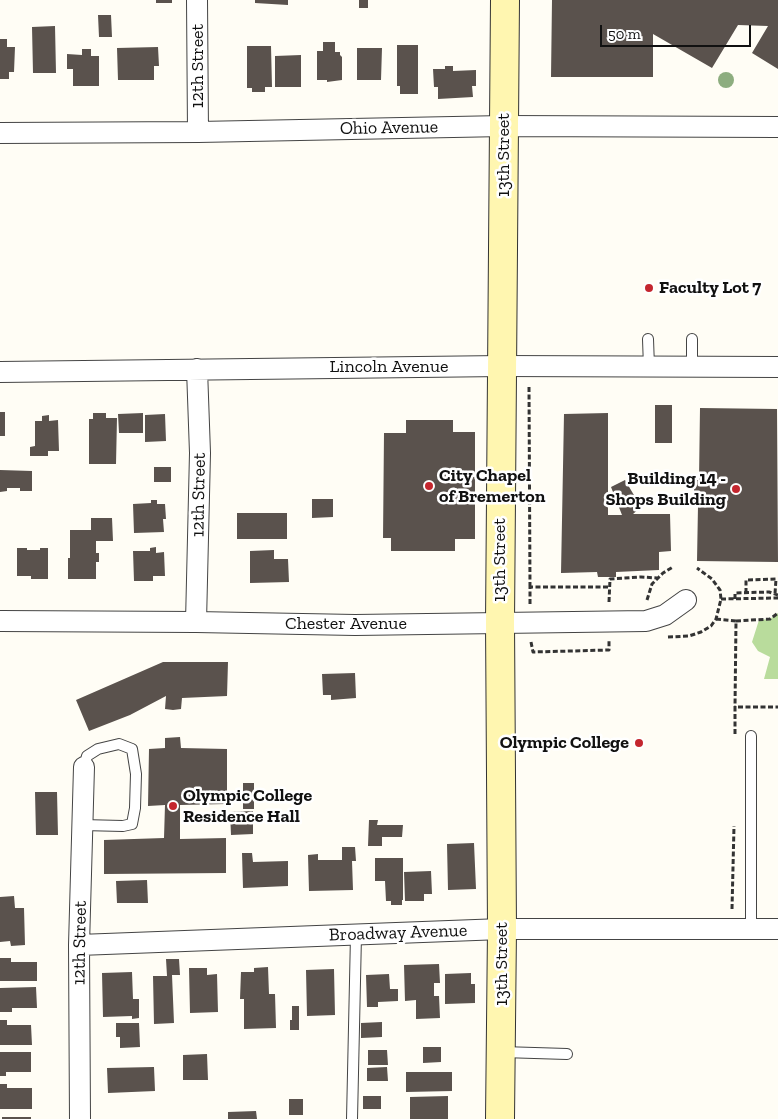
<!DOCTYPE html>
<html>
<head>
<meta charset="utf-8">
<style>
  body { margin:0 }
  #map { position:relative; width:778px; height:1119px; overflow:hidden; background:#fffdf5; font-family:"Zilla Slab",serif }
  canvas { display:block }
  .scale { position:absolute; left:600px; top:25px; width:151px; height:22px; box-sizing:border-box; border:2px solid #111; border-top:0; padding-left:6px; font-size:15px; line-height:18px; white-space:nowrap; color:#111; -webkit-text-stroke:4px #fff; paint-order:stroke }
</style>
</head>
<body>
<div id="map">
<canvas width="778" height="1119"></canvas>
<div class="scale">50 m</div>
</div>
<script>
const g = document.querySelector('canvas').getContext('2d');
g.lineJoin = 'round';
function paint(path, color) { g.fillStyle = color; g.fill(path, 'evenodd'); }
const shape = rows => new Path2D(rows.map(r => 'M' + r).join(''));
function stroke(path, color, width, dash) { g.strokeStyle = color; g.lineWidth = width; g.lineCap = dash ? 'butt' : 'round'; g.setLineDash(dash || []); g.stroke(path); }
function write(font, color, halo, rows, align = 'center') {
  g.font = font + ' "Zilla Slab",serif'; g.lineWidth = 5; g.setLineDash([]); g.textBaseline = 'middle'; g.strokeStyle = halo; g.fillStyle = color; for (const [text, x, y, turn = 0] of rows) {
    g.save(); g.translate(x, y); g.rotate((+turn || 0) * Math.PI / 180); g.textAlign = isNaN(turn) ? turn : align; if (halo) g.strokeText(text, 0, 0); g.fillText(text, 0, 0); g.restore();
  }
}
paint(shape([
  [778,613,778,679,764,679,770,657,758,651,752,642,759,620,770,619]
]), '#b9dc9c');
paint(shape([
  [156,0,172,0,172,3,156,3],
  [255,0,288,0,288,5,255,3],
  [359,0,368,0,368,8,359,8],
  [552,0,778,0,778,69,752,53,768,26,738,25,712,68,653,34,653,77,551,77],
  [98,15,111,15,112,37,99,37],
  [55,26,56,73,33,73,32,27],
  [0,39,7,39,7,47,15,47,14,72,9,72,9,79,0,79],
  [323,42,335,42,335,52,340,52,340,55,342,57,342,80,327,82,327,80,317,80,317,51,323,51],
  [397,45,418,45,418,94,400,94,400,86,397,86],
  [247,46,271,46,272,87,265,87,265,92,252,92,252,88,247,88],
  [158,47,159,66,154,66,154,80,118,80,117,48],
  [357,48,382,48,381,80,357,80],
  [82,49,91,49,91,56,99,56,99,86,73,86,73,69,67,69,67,54,82,55],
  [301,55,301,87,275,87,275,56],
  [445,66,453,66,453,71,476,70,476,86,472,86,473,97,438,99,438,87,434,87,433,69,445,69],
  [655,405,672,405,672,443,655,443],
  [700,408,777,409,778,562,697,561,698,506,694,505,694,480,699,480],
  [0,412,5,412,5,436,0,436],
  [93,413,106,413,106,418,117,418,116,464,89,464,89,419,93,419],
  [143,413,143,433,119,433,118,414],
  [608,413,608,515,622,515,611,487,625,480,641,507,633,514,670,514,671,551,659,552,659,570,616,572,616,577,598,577,597,572,561,573,564,414],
  [165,414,166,441,145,442,145,415],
  [49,415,49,421,58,420,59,451,48,451,48,456,30,456,30,447,35,446,35,421,42,421,42,416],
  [406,420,453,420,453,432,475,432,475,539,455,539,455,551,391,551,391,538,383,538,384,433,406,433],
  [154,467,171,467,171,482,154,482],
  [0,470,32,471,32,491,20,491,20,488,7,488,7,491,0,492],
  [312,499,333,499,333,517,312,518],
  [151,500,157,500,157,504,165,504,166,519,163,519,164,532,134,533,133,504,151,503],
  [237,513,287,513,287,539,237,539],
  [91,518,112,518,113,541,96,541,96,553,99,553,99,562,96,562,96,579,68,579,68,558,70,558,70,530,91,530],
  [156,547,156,553,164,552,165,576,153,576,153,581,134,581,133,551,150,551,150,548],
  [17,548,27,548,27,550,40,550,40,548,48,548,48,579,31,579,31,576,17,576],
  [274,550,274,559,288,559,289,582,250,583,250,551],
  [163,662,228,662,227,696,182,698,181,709,173,710,165,709,166,696,130,715,89,731,76,700],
  [355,673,356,698,331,700,331,695,323,695,322,674],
  [180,737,181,748,227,749,227,804,180,805,180,839,226,838,226,873,104,874,104,840,164,838,165,805,148,806,149,749,165,748,165,738],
  [243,783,254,783,254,809,243,809],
  [35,792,57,792,58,835,36,835],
  [253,811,253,834,231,835,230,812],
  [369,820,378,820,377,825,403,825,402,837,382,837,382,846,368,846],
  [474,843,476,889,448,890,447,844],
  [342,847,355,847,356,861,352,861,353,890,309,891,308,855,318,854,318,860,342,860],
  [242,853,252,853,253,862,288,861,288,886,243,888],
  [375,858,403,858,403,900,402,900,402,905,391,905,391,901,386,901,385,881,375,881],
  [431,871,432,894,424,894,424,901,405,901,404,872],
  [147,880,148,903,117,903,116,881],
  [14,896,15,908,24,908,25,945,11,946,10,941,0,942,0,897],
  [0,958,11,958,11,962,37,962,37,981,0,981],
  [166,959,179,959,180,975,172,975,174,1023,154,1024,153,976,167,976],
  [439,964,440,983,434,983,434,996,439,996,440,1018,416,1019,416,1000,405,1001,404,965],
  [268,967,269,994,275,994,276,1028,244,1029,244,999,240,999,241,972,254,972,254,968],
  [189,968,207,968,207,975,217,974,218,1012,190,1013],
  [334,969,335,1015,307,1016,306,970],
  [132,972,133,999,139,999,139,1018,132,1019,132,1016,103,1017,102,973],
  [471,973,471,984,475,984,475,1003,445,1004,445,974],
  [389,974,390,989,398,989,398,1001,378,1002,378,1007,367,1007,366,975],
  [36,987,37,1008,12,1008,12,1012,0,1012,0,988],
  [292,1006,299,1006,299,1030,290,1030,290,1020,292,1020],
  [0,1020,7,1020,7,1025,31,1025,32,1045,0,1045],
  [382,1022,382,1037,361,1038,361,1023],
  [116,1023,139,1023,140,1047,120,1048,120,1037,116,1037],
  [423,1047,441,1047,441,1062,423,1063],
  [368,1050,387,1050,388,1065,368,1065],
  [0,1052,31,1052,31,1072,6,1072,6,1076,0,1076],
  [207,1054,208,1080,183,1080,183,1055],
  [154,1067,155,1091,108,1093,107,1068],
  [387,1067,388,1081,367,1081,367,1068],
  [406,1072,452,1072,452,1091,406,1092],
  [0,1084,7,1084,7,1088,32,1088,32,1109,0,1109],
  [363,1096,381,1096,381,1109,363,1109],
  [448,1096,448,1119,410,1119,410,1097],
  [289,1099,303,1099,303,1115,289,1115],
  [256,1111,257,1119,228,1119,228,1112],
  [2,1117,31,1117,31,1119,2,1119]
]), '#5a524d');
const lane = shape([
  [648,339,649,367],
  [692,339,692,367],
  [82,825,123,826,132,824,135,808,136,774,132,749,119,744,98,749,87,756,84,767],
  [751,929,751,736],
  [502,1052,567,1054],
  [352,1119,356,935]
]);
const street = shape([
  [197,0,198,132],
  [0,133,198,132,504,126,778,127],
  [0,372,502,366,778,367],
  [0,621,196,622,355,625,646,621,665,615,686,600],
  [196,622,200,453,197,369],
  [79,945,502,929,778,929],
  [80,1119,79,945,84,767]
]);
const secondary = shape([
  [500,1119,502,929,500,622,505,0]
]);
stroke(lane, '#444', 12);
stroke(street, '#444', 22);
stroke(secondary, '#333', 30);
stroke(shape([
  [529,387,530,587],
  [746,593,746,580,776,579,775,594],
  [721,599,778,598],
  [735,599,735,593,769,592,778,595],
  [647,600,652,584,663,573,673,567],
  [609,602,610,579,641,577,657,578],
  [530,604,530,587,610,587],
  [716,619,736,621,735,707],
  [736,621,770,619,778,613],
  [668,637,689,636,701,632,711,626,716,619,721,599,720,590,712,579,697,568],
  [531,642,533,652,609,650,609,640],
  [735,734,735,707,778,707],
  [732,909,734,826]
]), '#333', 3, [5, 2.5]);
stroke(lane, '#fff', 10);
stroke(street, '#fff', 20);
stroke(secondary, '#fff6b0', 28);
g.fillStyle = '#8dad7f';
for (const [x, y] of [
  [726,80]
]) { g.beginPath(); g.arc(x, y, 8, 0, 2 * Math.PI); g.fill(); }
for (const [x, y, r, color] of [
  [649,288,5,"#c4262e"],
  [429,486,5,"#c4262e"],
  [736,489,5,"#c4262e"],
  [639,743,5,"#c4262e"],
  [173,806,5,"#c4262e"]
]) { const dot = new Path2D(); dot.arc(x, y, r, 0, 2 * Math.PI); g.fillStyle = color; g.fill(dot); stroke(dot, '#fff', 2); }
write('18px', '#111', '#fff', [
  ["12th Street",198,66,-90],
  ["Ohio Avenue",389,128,-1],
  ["13th Street",504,155,-90],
  ["Lincoln Avenue",389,367],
  ["12th Street",199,495,-89],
  ["13th Street",500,560,-90],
  ["Chester Avenue",346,624],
  ["Broadway Avenue",398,933,-2],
  ["12th Street",80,943,-89],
  ["13th Street",502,964,-90]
]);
write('bold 18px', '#111', '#fff', [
  ["Faculty Lot 7",659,288],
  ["City Chapel",439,476],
  ["of Bremerton",439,497],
  ["Building 14 -",726,479,"right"],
  ["Shops Building",726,500,"right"],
  ["Olympic College",629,743,"right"],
  ["Olympic College",183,796],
  ["Residence Hall",183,817]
], 'left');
</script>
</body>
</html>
